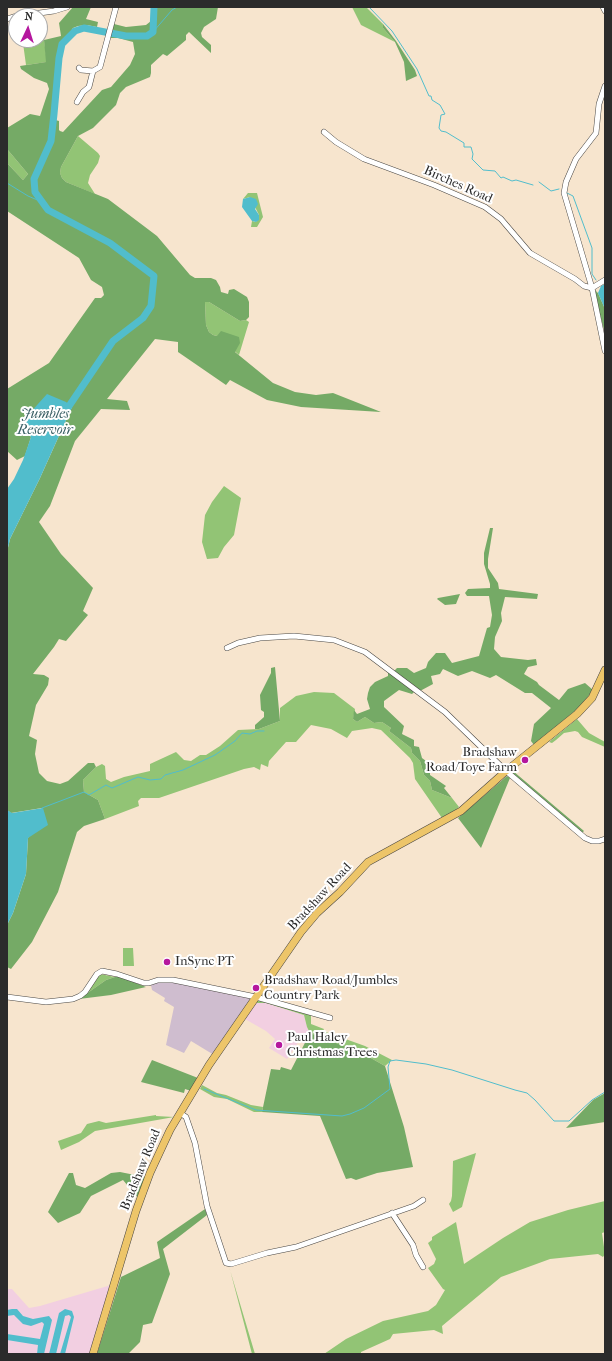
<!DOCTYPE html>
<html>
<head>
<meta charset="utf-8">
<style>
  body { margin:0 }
  #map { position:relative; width:612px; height:1361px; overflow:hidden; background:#f7e5ce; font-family:"IM FELL French Canon",serif }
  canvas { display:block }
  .frame { position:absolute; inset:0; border:8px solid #2b2b2b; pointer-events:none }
  .north { position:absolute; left:8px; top:8px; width:40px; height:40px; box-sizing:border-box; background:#fff; border:1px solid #aaa; border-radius:50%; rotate:4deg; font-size:11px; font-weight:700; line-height:16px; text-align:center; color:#2b2b2b }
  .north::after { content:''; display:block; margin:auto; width:14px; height:18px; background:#b5179e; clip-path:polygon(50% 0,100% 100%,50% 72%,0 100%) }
</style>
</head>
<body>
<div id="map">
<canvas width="612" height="1361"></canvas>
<div class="frame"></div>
<div class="north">N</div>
</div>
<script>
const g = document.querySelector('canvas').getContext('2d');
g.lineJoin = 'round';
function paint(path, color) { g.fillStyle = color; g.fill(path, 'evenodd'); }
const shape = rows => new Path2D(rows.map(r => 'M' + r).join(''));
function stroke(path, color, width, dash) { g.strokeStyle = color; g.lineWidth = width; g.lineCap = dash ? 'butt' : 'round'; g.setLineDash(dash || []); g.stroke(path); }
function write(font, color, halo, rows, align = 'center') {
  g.font = font + ' "IM FELL French Canon",serif'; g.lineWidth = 4; g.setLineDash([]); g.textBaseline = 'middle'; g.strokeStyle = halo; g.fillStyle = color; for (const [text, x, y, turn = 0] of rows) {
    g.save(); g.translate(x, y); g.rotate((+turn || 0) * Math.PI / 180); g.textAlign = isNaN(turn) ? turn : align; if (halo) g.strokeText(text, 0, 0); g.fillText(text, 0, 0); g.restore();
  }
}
paint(shape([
  [256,1003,266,1003,304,1015,307,1027,310,1033,305,1044,299,1041,287,1059,269,1048,275,1039,266,1031,245,1019],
  [111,1285,89,1354,7,1354,7,1289,12,1289,29,1308,40,1306]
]), '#f2cfe1');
paint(shape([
  [159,982,174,982,251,998,214,1055,191,1041,184,1053,166,1045,174,1007,164,1001,165,998,152,990,151,985]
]), '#cfbdcf');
paint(shape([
  [352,7,366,7,383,24,383,28,395,42,361,25],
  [44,40,47,62,26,65,23,43],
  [78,136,98,153,100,156,98,163,90,175,88,183,95,194,66,182,62,178,60,173,61,167],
  [7,149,28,174,23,180,7,163],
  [248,193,257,193,263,217,257,227,251,227,252,221,256,222,259,215,250,197,243,199],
  [205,302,209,302,240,321,246,320,249,322,239,355,217,336,213,335,209,332,206,325],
  [224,486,241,498,234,535,224,547,218,558,207,559,202,542,205,515,212,502],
  [314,692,334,693,355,709,353,719,357,722,365,717,374,723,382,722,391,728,389,731,411,748,412,753,420,761,424,775,430,781,432,790,452,798,459,807,453,813,442,818,415,779,413,763,410,758,381,730,372,728,352,731,347,738,331,729,311,725,296,742,286,742,269,761,268,767,261,764,260,770,254,767,244,769,159,798,141,798,138,801,139,806,105,819,98,800,84,792,83,780,96,767,102,764,105,766,106,779,111,782,124,777,150,771,150,764,176,752,184,760,191,761,200,755,206,755,220,746,238,730,259,729,280,721,280,708,296,696],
  [577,719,589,733,605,742,605,747,582,737,578,732,575,731,564,733,556,740,552,743,549,742],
  [123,948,133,948,134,966,123,966],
  [100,974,115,977,106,980,82,997,97,977],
  [258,999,311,1014,311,1024,324,1029,323,1031,365,1046,392,1060,385,1066,362,1053,310,1033,307,1027,304,1015,266,1003,256,1003],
  [202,1085,217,1093,226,1095,251,1105,263,1107,262,1112,254,1112,227,1099,214,1097,200,1089],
  [156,1115,156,1116,174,1117,95,1131,79,1142,61,1150,58,1141,81,1133,87,1124,99,1121,106,1123],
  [476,1153,462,1207,453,1212,449,1204,451,1201,452,1196,453,1161],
  [605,1201,605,1232,602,1233,605,1254,603,1257,598,1254,550,1259,501,1277,442,1326,443,1334,434,1330,393,1334,390,1339,361,1352,361,1354,324,1354,346,1339,383,1321,428,1311,436,1305,445,1290,443,1289,428,1268,434,1264,436,1259,428,1243,432,1240,432,1237,456,1222,464,1264,503,1238,530,1222,568,1210],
  [229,1266,230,1270,255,1354,252,1354]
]), '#92c475');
paint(shape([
  [73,7,91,7,86,19,98,22,97,27,87,25,78,26,73,28,68,36,60,43,57,60,52,119,59,121,59,130,60,131,63,132,102,90,111,87,130,65,135,54,133,42,118,38,110,38,114,24,126,27,146,25,156,17,156,7,218,7,216,19,204,27,201,33,202,37,211,45,211,53,189,32,186,35,186,40,167,56,163,54,151,65,151,73,150,77,126,87,120,93,116,105,93,128,78,136,61,167,60,173,62,178,66,182,108,199,157,236,190,275,195,278,211,278,216,280,220,287,221,292,228,294,229,290,234,289,247,297,249,302,249,317,246,320,240,321,209,302,205,302,206,325,209,332,213,335,217,336,221,331,239,337,240,343,235,352,273,383,295,392,316,395,333,393,381,412,301,407,267,400,230,380,226,385,178,352,178,342,155,339,107,399,127,401,130,410,101,409,75,441,50,506,39,522,61,554,93,588,83,611,88,615,66,641,59,639,54,647,33,674,44,675,49,678,48,685,36,705,29,736,37,740,35,754,39,773,47,781,60,784,68,781,88,763,94,763,96,767,83,780,84,792,98,800,105,819,84,826,77,832,58,892,32,942,11,969,7,967,7,925,13,913,26,874,28,838,42,808,11,813,7,810,7,552,10,539,40,478,72,407,19,424,31,437,25,456,17,460,7,451,7,389,49,363,95,298,101,298,104,295,102,287,91,280,79,258,7,211,7,163,23,180,28,174,7,149,7,128,30,114,40,116,49,89,47,83,34,78,21,69,20,66,46,62,44,40,61,36,59,23],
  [383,24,396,41,415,70,417,76,406,81,404,62,395,42,383,28],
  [595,290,598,293,605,309,605,342,604,330,594,291],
  [490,528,493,528,488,559,488,568,498,583,499,589,538,594,537,599,505,597,501,613,502,621,495,637,494,649,501,657,528,660,536,659,537,665,528,667,524,674,537,682,539,685,559,700,568,689,585,683,593,690,581,706,534,745,531,741,534,724,551,708,532,693,525,693,496,675,490,678,472,671,458,676,443,669,440,674,431,676,433,684,420,691,394,671,397,668,407,668,414,673,426,668,428,662,436,653,445,653,452,663,479,656,487,628,490,627,492,615,489,596,467,596,465,593,468,589,490,588,490,584,484,564,484,553],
  [460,594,456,604,445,605,437,599,438,598],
  [275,667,280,721,259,729,255,729,255,725,264,717,264,712,261,710,260,695,271,673,271,668],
  [388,670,415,691,412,694,399,690,384,701,384,707,404,726,402,734,414,740,414,746,419,747,422,758,430,764,430,775,446,786,444,788,452,798,432,790,430,781,424,775,420,761,412,753,411,748,389,731,391,728,382,722,374,723,365,717,357,722,353,719,354,710,357,714,370,709,367,699,368,693,370,687,375,682,388,676],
  [513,771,584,831,582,833,510,773],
  [507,776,510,778,481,848,458,818],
  [115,977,121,977,146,987,111,995,79,999,106,980],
  [310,1033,362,1053,385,1066,404,1127,413,1167,377,1173,356,1180,351,1178,346,1179,320,1116,262,1112,271,1069,280,1070,281,1067,291,1070],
  [152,1060,198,1078,191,1091,185,1089,184,1093,141,1082],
  [605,1093,605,1122,566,1128,593,1100],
  [120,1172,145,1177,138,1198,123,1180,91,1196,80,1213,58,1223,48,1212,69,1173,73,1173,76,1185,85,1188,111,1173],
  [205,1209,207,1215,163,1249,170,1274,152,1323,143,1325,140,1342,129,1353,97,1354,121,1277,160,1258,157,1242]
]), '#75aa66');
paint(shape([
  [250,197,256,199,258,204,255,209,259,215,259,220,256,222,252,221,242,207,243,199],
  [605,284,605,309,598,293,601,286],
  [47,394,66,402,72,407,40,478,10,539,7,552,7,489,14,479,23,460,31,437,19,425],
  [43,808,48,825,28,838,26,874,13,913,7,925,7,810,12,813],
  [12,1309,17,1309,23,1316,33,1319,49,1316,52,1320,44,1354,37,1354,38,1345,7,1340,7,1334,40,1339,44,1324,42,1322,31,1326,23,1324,14,1315,7,1316,7,1310],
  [65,1309,72,1311,74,1317,65,1354,60,1354,71,1317,69,1315,65,1316,56,1354,49,1354,59,1313]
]), '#51bdcc');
stroke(shape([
  [369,7,392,31,417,69,429,96,431,96,432,100,440,105,445,114,441,115,439,128,441,131,446,132,464,143,464,147,471,147,473,154,472,159,483,170,495,171,501,178,503,177,512,181,516,180,533,185],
  [153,32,172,10,177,7],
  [539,182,551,191,559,189],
  [7,183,28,196,42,202],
  [567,193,573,196,592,248,592,274,596,280],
  [42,808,84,792,89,795,106,785,112,788,138,777,150,780,161,779,165,775,183,770,215,755,235,741,242,733,250,734,257,731,264,731],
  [204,1089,256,1110,342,1116,350,1114,364,1108,390,1089,388,1067,390,1061,396,1060,426,1064,452,1070,515,1090,527,1093,535,1100,554,1121,569,1121,592,1100,605,1092]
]), '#51bdcc', 1);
stroke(shape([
  [65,412,113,341,143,318,151,306,154,276,110,243,48,210,35,192,34,179,51,141,54,114,59,58,62,44,75,31,84,28,126,36,147,36,153,32,154,7]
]), '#51bdcc', 7);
const minor = shape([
  [603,7,605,11],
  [18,16,54,11,67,7],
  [7,19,16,16],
  [79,68,81,70,93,71],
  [93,71,100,67,116,7],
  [605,86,599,104,596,133,576,159,566,182,564,193,592,288,605,351],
  [77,102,83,92,89,87,93,71],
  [324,132,336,142,364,159,434,185,485,207,501,219,530,253,575,279,584,286,592,288,605,280],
  [227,648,238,643,260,638,294,636,334,640,365,652,445,712,506,771,585,838,592,841,599,841,605,839],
  [7,997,46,1002,73,999,80,996,85,992,97,974,102,971,117,974,144,983,149,983,158,980,173,980,183,982,256,997,330,1018],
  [180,1113,186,1117,195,1143,207,1206,226,1263,231,1264,267,1253,296,1247,414,1206,423,1200],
  [392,1213,413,1245,416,1255,423,1267]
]);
const major = shape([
  [93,1354,136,1211,150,1173,170,1130,209,1065,301,932,317,913,340,892,368,862,461,811,506,771,577,714,592,698,605,670]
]);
stroke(minor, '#4a4743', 6);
stroke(major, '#4a4743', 8);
stroke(minor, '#fff', 5);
stroke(major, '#edc569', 7);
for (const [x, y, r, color] of [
  [525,760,4,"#b5179e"],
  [167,962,4,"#b5179e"],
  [256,988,4,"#b5179e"],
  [279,1045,4,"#b5179e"]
]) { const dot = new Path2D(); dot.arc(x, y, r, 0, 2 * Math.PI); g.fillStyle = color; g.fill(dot); stroke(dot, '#fff', 1.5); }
write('13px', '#2b2b2b', '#fff', [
  ["Birches Road",458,185,24],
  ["Bradshaw Road",320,897,-47],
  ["Bradshaw Road",141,1170,-68]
]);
write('13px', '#2b2b2b', '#fff', [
  ["Bradshaw",517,753,"right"],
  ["Road/Toye Farm",517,768,"right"],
  ["InSync PT",175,962],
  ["Bradshaw Road/Jumbles",264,981],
  ["Country Park",264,996],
  ["Paul Haley",287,1038],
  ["Christmas Trees",287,1053]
], 'left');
write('italic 14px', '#385e63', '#fff', [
  ["Jumbles",45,415],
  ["Reservoir",45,431]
]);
</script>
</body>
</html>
